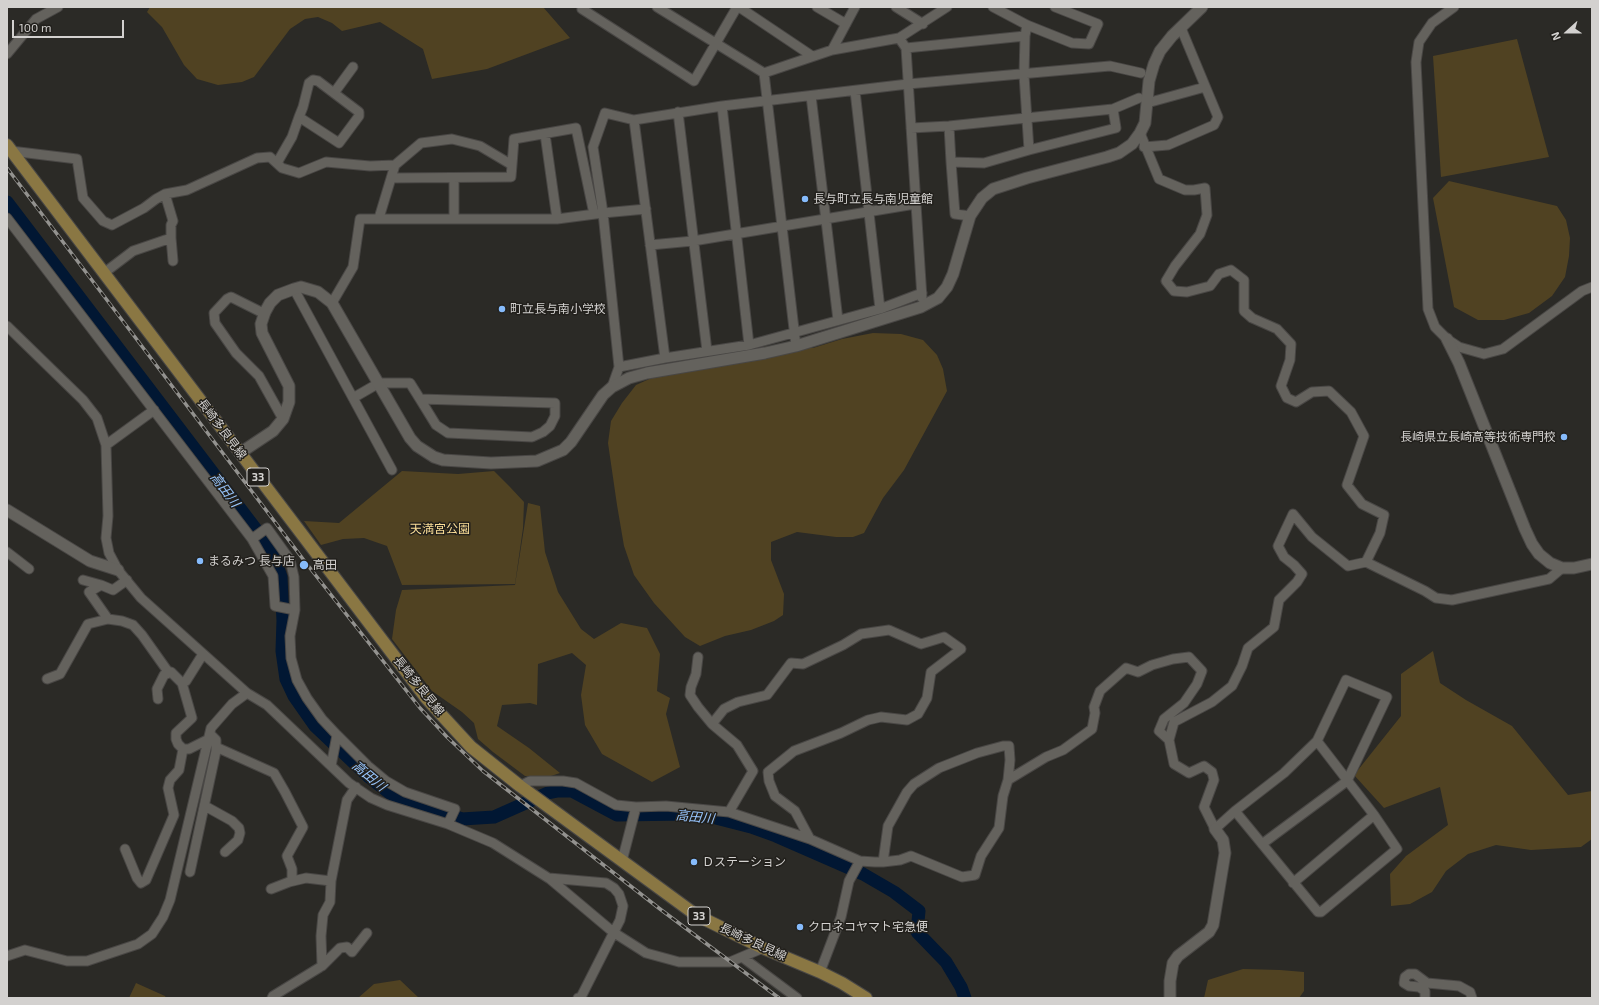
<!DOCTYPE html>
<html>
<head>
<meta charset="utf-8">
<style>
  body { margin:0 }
  #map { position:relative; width:1599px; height:1005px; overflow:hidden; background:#2b2a26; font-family:"Exo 2",sans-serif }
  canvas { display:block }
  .frame { position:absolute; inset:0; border:8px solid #d3d1cf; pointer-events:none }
  .north { position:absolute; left:1547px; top:12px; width:40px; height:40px; -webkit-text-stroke:3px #22201c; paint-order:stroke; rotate:249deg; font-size:11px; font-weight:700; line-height:16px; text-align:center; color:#d3d1cf }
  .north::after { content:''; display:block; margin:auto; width:14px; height:18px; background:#d3d1cf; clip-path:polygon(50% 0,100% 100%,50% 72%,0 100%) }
  .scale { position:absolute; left:12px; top:20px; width:112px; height:18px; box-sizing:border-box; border:2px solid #d3d1cf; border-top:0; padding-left:5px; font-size:12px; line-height:14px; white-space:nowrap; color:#d3d1cf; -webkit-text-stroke:3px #22201c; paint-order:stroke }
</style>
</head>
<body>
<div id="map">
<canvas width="1599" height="1005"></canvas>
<div class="frame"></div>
<div class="north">N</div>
<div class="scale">100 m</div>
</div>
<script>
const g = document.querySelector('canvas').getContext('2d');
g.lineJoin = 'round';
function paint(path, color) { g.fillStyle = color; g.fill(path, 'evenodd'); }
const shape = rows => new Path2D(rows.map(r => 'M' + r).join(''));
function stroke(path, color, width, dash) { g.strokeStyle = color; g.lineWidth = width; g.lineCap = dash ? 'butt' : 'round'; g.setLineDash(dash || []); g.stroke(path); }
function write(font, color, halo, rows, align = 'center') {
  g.font = font + ' "Exo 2","Noto Sans JP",sans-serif'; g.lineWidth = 3; g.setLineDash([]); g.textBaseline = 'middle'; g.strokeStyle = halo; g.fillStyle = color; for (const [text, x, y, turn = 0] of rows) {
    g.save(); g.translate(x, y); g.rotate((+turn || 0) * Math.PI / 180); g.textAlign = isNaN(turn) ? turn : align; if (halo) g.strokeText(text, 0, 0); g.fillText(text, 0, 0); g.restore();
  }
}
paint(shape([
  [150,7,543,7,570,38,487,69,432,79,423,49,380,22,342,31,332,23,318,17,305,19,290,29,254,77,242,82,218,85,197,79,184,65,162,27,147,12],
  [1517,39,1549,157,1441,177,1433,56],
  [1449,181,1557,206,1566,220,1570,238,1569,256,1565,277,1552,296,1529,313,1504,320,1478,320,1454,307,1433,198],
  [873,333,901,334,923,340,937,355,943,369,947,391,904,470,883,498,864,533,853,537,836,537,797,532,771,542,771,560,784,594,783,615,774,621,751,630,725,636,700,646,685,637,654,603,634,575,624,546,617,505,608,443,611,421,622,403,636,385,665,372,768,346,813,348,842,339],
  [402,471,458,474,494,471,510,487,524,502,523,528,515,584,402,585,387,546,364,538,343,539,321,545,304,521,339,523],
  [528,503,540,506,545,552,558,592,581,629,594,639,621,623,647,628,660,654,657,691,670,698,666,714,680,767,652,782,602,754,585,725,581,695,586,665,572,653,538,664,537,705,530,703,502,705,497,726,529,748,560,773,551,776,525,776,493,752,478,739,474,723,462,712,432,691,392,639,396,610,402,590,515,585],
  [1433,651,1440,683,1466,700,1512,726,1568,795,1592,791,1592,839,1581,847,1531,850,1496,845,1468,854,1446,871,1432,892,1410,904,1391,906,1390,874,1406,856,1448,825,1440,787,1384,808,1354,775,1401,716,1401,674],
  [1243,969,1280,970,1304,972,1304,991,1299,998,1204,998,1208,980],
  [400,980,419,998,358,998,374,984],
  [136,983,165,996,166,998,129,998]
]), '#504222');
stroke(shape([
  [7,202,267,544,274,557,281,577,283,621,282,651,286,679,294,696,315,726,368,776,395,797,462,819,494,817,548,793,558,791,572,791,617,815,686,814,712,817,751,827,776,836,863,874,894,892,919,911,917,932,946,962,961,987,965,998]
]), '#011733', 13);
const minor = shape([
  [583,7,582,9,694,81,737,7],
  [657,7,764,73],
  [739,7,812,56],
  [817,7,846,24],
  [896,7,923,24],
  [993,7,1027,25,1072,43,1089,44,1098,24,1055,7],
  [1454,7,1432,23,1419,42,1416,62,1428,309,1435,327,1447,339,1459,347,1484,354,1503,349,1582,291,1592,287],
  [1025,36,1024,75,1029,150],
  [899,38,906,48,922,298],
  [906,48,1025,36,1027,25],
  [832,50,855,7],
  [7,54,36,19,58,7],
  [855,91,880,309],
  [334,93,353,67],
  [811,96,838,320],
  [1147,103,1205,87],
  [722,106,749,345],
  [678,112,707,351],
  [634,120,665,358],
  [949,126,951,162,984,163,1029,150,1116,128,1113,109],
  [911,128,949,126,1113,109,1139,98],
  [1140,133,1159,179,1185,190,1194,190,1205,188,1207,215,1200,234,1175,266,1166,281,1174,291,1187,292,1210,286,1219,274,1231,270,1244,280,1244,311,1252,318,1277,329,1291,344,1290,360,1281,386,1287,398,1296,402,1312,392,1329,391,1351,412,1364,436,1347,485,1362,504,1384,515,1380,533,1366,562],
  [545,134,557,219],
  [1144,147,1168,145,1214,125,1218,117,1181,28],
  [11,151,77,159,83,198,103,221,112,225,144,208,156,199,165,194,187,190,257,158,270,157,282,168,299,173,326,162,370,166,395,165],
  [951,162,955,214,970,216],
  [277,163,292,137,299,117,303,107,309,83,313,80,318,81,359,112,359,116,339,143,299,117],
  [391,178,511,177,512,165],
  [7,218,252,539,273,576,275,606,295,610],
  [379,218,395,165,421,143,452,139,480,146,512,165,514,139,576,128,594,214],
  [454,218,454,178],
  [171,238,173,261],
  [650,245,693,241,915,204],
  [104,273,133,251,171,238,171,225,173,221,165,194],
  [294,289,392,470],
  [332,303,353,267,360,219,557,219,603,213,646,209],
  [265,314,231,297,227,299,214,313,215,323,236,353,259,376,283,419],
  [7,326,83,400,97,418,106,445,108,516,106,538,109,553,118,570,141,598,247,693,267,705,349,783,371,798,387,805,448,824,493,843,550,879,613,932,646,953,679,962,730,962,763,948],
  [796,346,764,73,832,50,899,38,947,7],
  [619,367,665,358,749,345,880,309,922,293],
  [612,387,619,367,603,213,593,147,605,113,634,120,722,106,908,84,1110,66,1141,73],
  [353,398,379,383,410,383,420,399,436,425,448,433,532,437,543,432,550,426,555,416,555,403,420,399],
  [106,445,154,410],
  [252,539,267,528,290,560,294,577,295,610,290,636,291,658,297,680,307,698,322,719,337,735,368,766,386,781,405,792,455,809,448,824],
  [7,552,29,569],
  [83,580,101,585],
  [127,580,113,590,101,585,89,592,108,619,122,621,133,625,142,635,169,673],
  [203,654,186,681,182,683,192,718,176,733,176,739,178,744,183,749,189,749,209,739],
  [698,657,696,674,691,687,690,695,698,707,712,724,737,745,753,771,729,812],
  [47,679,60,674,88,624,108,619],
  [158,699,157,689,164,675,171,672,182,683],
  [712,724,724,709,738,702,767,695,791,663,803,664,843,645,861,634,889,630,921,644,944,637,961,649,931,672,927,698,918,714,907,720,881,717,868,720,841,733,794,751,768,772,769,781,775,796,795,811,810,839,860,861,875,862,883,862,900,860,911,856,962,877,975,875,981,856,999,828,1003,796,1008,780,1010,760,1009,746,1003,746,977,753,939,768,914,784,907,792,888,826,883,862],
  [1169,740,1174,722,1212,702,1232,686,1242,666,1248,648,1274,627,1279,600,1297,582,1302,574,1294,565,1284,557,1278,546,1293,514,1312,537,1348,566,1366,562,1425,591,1436,598,1452,600,1549,579,1562,568],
  [216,747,274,773,285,792,303,827,287,856,292,869,292,881],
  [331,766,337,735],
  [1008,780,1046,757,1063,750,1092,729,1095,713,1094,707,1100,691,1126,668,1138,672,1152,665,1173,659,1189,657,1202,671,1197,684,1184,703,1164,719,1159,731,1169,740,1174,764,1189,773,1204,766,1212,772,1214,780,1204,807,1215,829,1235,811,1284,773,1317,741,1346,680,1387,697,1347,781,1262,844],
  [520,786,530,781,563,781,576,783,616,805,636,807,666,806,729,812,810,839],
  [205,806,232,821,239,828,240,833,238,840,225,852],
  [1235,811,1318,912,1321,912,1397,849,1374,815,1317,741],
  [125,849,137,878,141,883,146,880,174,815,168,788,170,780,179,770,183,749],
  [622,861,636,807],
  [190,872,216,751,216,740,210,734],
  [549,878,606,883,614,888,619,894,623,906,620,920,581,997,578,998],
  [1293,883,1374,815],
  [271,889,289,882,306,878,331,881],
  [7,956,25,950,67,961,87,961,138,944,152,934,163,917,170,900,211,728,232,704,247,693],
  [742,957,797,998],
  [322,966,340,948,347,947,352,952,367,933],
  [820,972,841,917,849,881,860,861],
  [272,998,273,996,322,966,321,936,323,915,330,902,331,881,347,800,356,787],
  [1425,998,1425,991,1419,987,1409,986,1404,983,1405,977,1409,974,1415,974,1427,983,1459,986,1470,992,1472,998]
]);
const tertiary = shape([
  [1447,339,1459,363,1525,529,1532,544,1539,554,1550,563,1562,568,1574,568,1592,564],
  [240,453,273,431,283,419,289,402,289,386,262,333,261,324,265,312,270,303,278,295,294,289,301,287,318,292,332,303,410,438,417,446,434,457,443,460,491,463,537,461,563,450,571,442,603,395,612,387,629,378,647,373,765,353,796,346,921,307,938,298,947,287,953,274,970,216,982,198,993,189,1027,178,1107,157,1119,153,1132,144,1140,133,1145,123,1149,81,1154,64,1160,51,1172,36,1202,7],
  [7,510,90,561,118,570],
  [1170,998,1170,981,1173,963,1178,956,1209,932,1213,925,1225,853,1223,840,1215,829]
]);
const primary = shape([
  [7,145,426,698,471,747,520,786,696,915,763,948,820,972,842,983,866,998]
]);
stroke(minor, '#494745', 11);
stroke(tertiary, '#494745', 13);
stroke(primary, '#494745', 14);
stroke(minor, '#64625d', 9);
stroke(tertiary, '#64625d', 11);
stroke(primary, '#8a7743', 12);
const rail = shape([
  [7,168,306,563,420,708,447,737,483,771,660,909,779,998]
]);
stroke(rail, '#93928f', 3.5);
stroke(rail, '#22201c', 2, [6]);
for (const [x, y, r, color] of [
  [805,199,4,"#86bbfb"],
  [502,309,4,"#86bbfb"],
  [1564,437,4,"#86bbfb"],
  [200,561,4,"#86bbfb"],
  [304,565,5,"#86bbfb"],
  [694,862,4,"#86bbfb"],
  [800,927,4,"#86bbfb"]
]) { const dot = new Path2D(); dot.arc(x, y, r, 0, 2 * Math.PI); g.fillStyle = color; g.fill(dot); stroke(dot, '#22201c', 1.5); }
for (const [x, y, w] of [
  [258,477,22],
  [699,916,22]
]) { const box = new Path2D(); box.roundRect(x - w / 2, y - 9, w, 18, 3); g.fillStyle = '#22201c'; g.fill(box); stroke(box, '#d3d1cf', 1); }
write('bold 11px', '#d3d1cf', null, [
  ["33",258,477],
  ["33",699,916]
]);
write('12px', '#d3d1cf', '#22201c', [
  ["長与町立長与南児童館",813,199],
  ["町立長与南小学校",510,309],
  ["長崎県立長崎高等技術専門校",1556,437,"right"],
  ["まるみつ 長与店",208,561],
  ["高田",313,565],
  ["Ｄステーション",702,862],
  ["クロネコヤマト宅急便",808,927]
], 'left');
write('12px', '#d3d1cf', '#22201c', [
  ["長崎多良見線",222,429,53],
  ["長崎多良見線",419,686,51],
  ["長崎多良見線",753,942,25]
]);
write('12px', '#fadd97', '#22201c', [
  ["天満宮公園",440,529]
]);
write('italic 13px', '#97c5fd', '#22201c', [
  ["高田川",225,490,53],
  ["高田川",369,776,40],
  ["高田川",695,817,6]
]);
</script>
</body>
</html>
